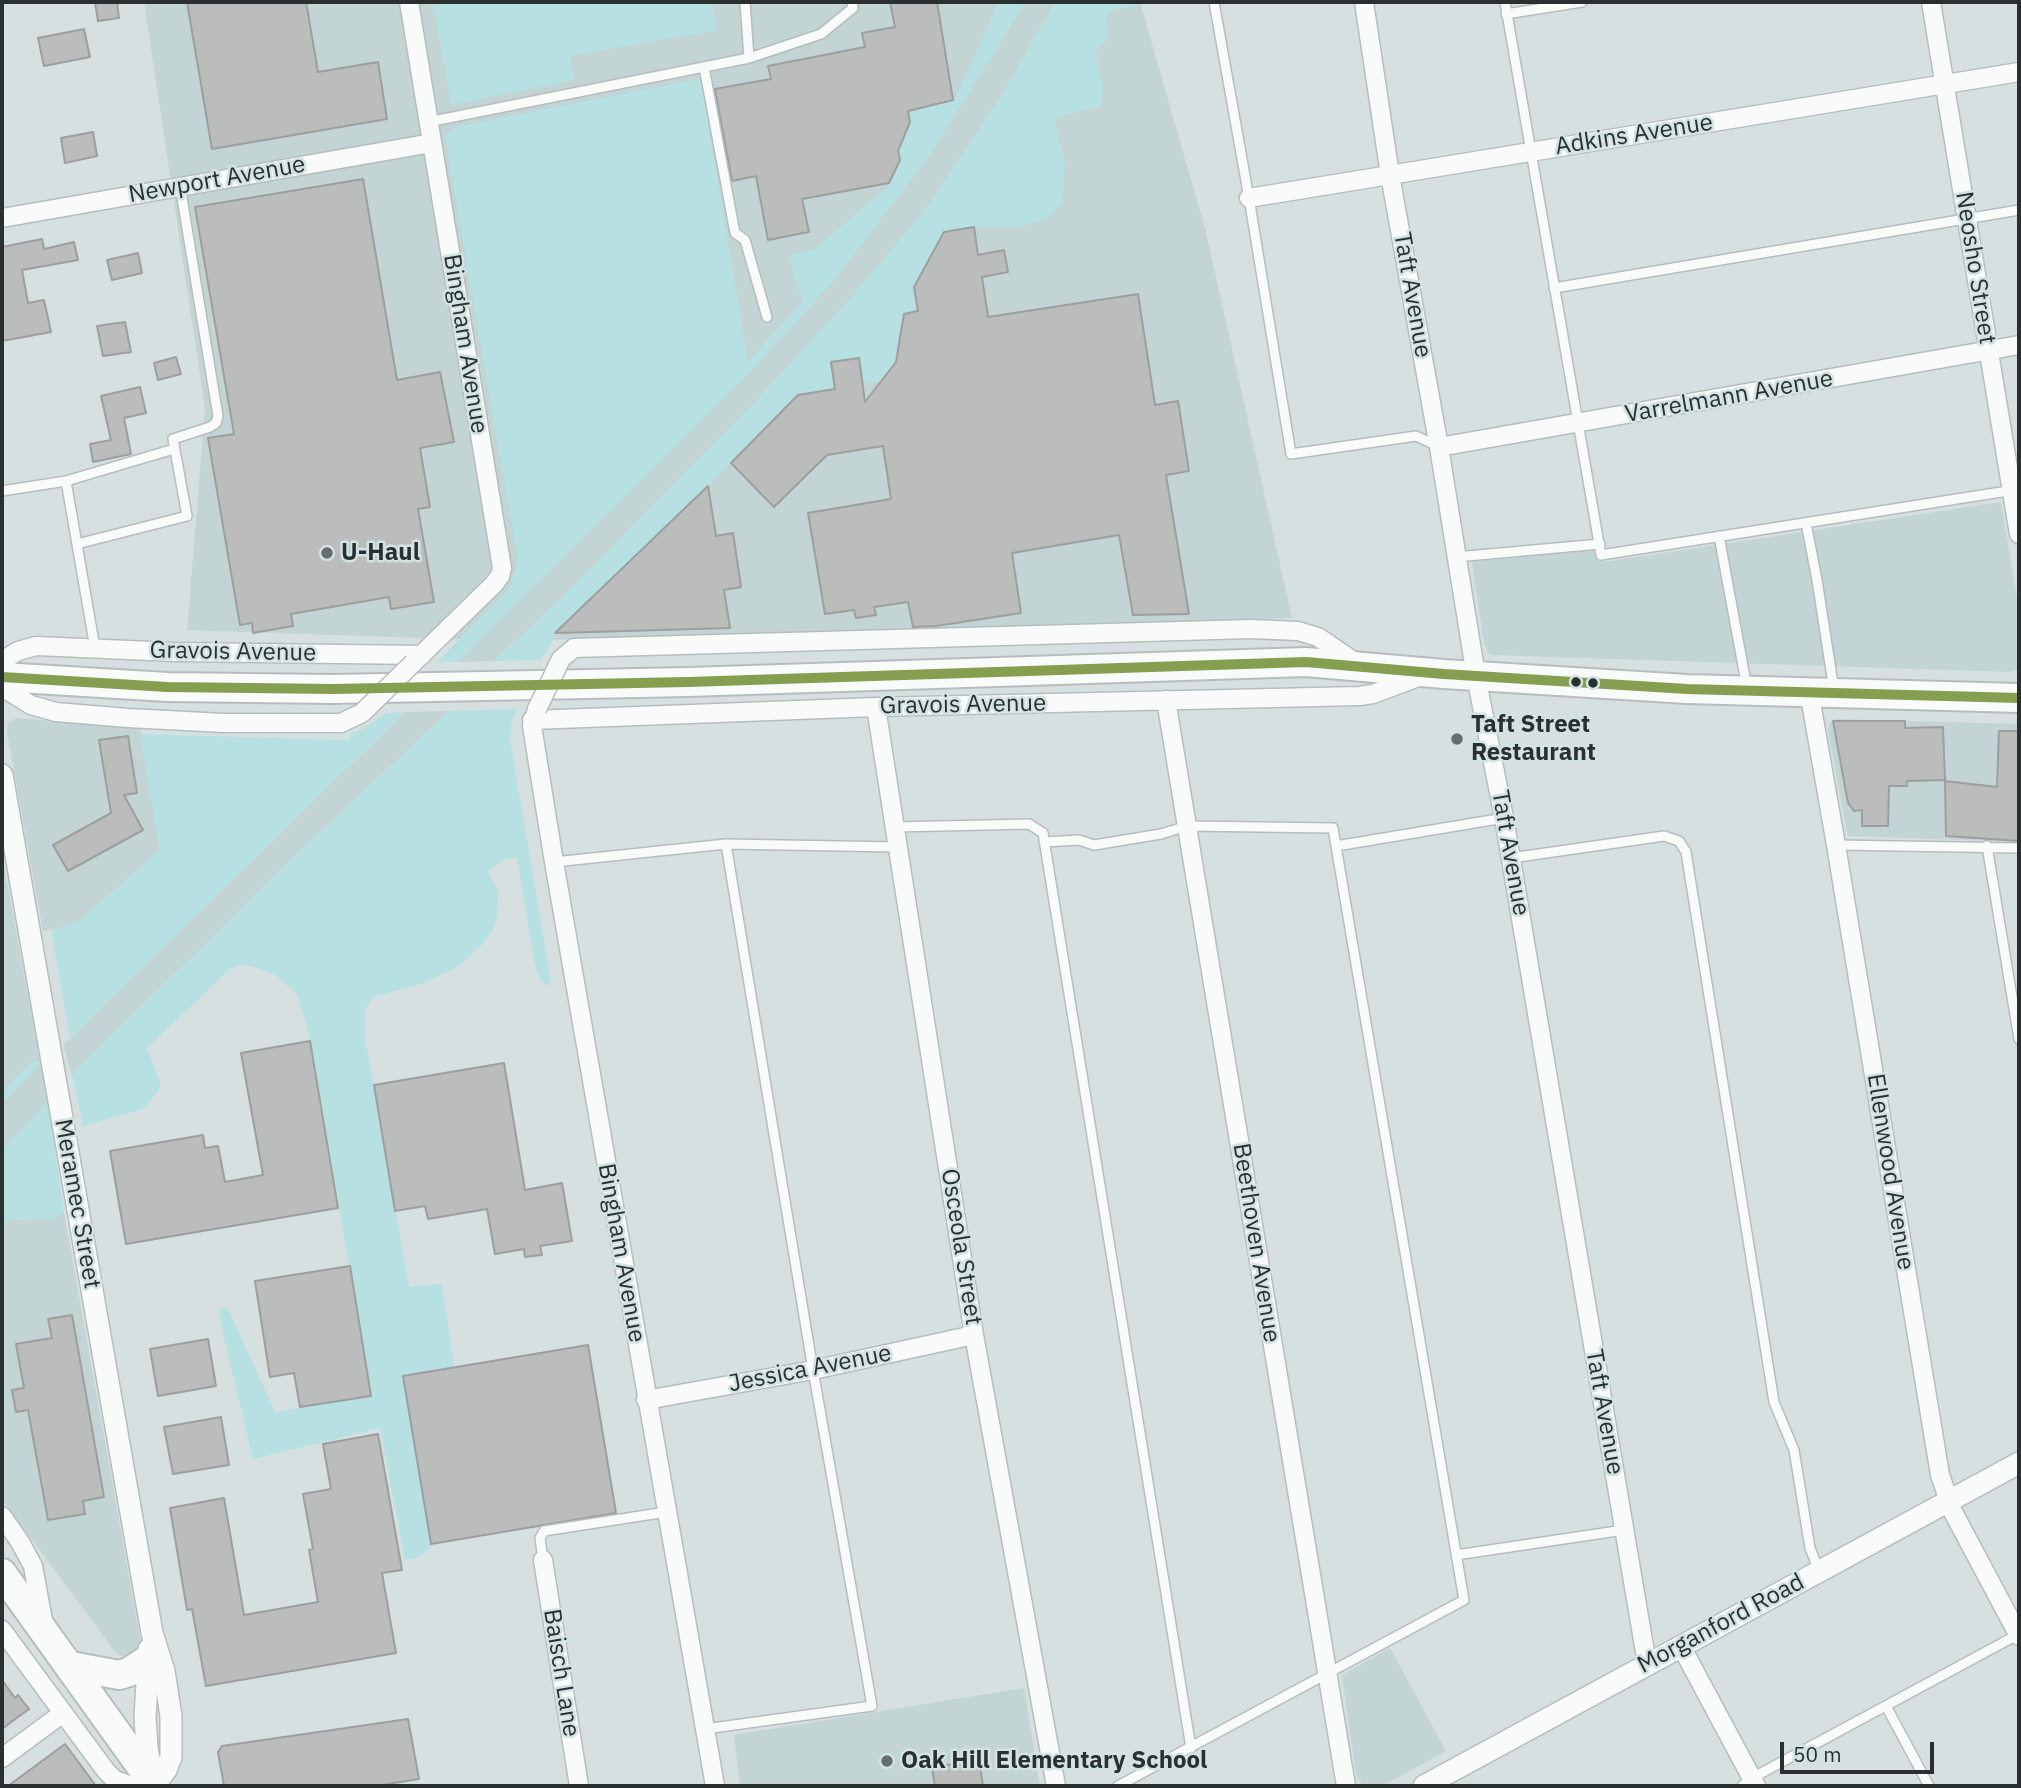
<!DOCTYPE html>
<html>
<head>
<meta charset="utf-8">
<style>
  body { margin:0 }
  #map { position:relative; width:2021px; height:1788px; overflow:hidden; background:#d6e0e0; font-family:"IBM Plex Sans",sans-serif }
  canvas { display:block }
  .frame { position:absolute; inset:0; border:4px solid #2a3030; pointer-events:none }
  .scale { position:absolute; left:1780px; top:1742px; width:154px; height:32px; box-sizing:border-box; border:4px solid #2a3030; border-top:0; padding-left:9px; font-size:21px; line-height:24px; white-space:nowrap; color:#2a3030; -webkit-text-stroke:5px #d3e3e3; paint-order:stroke }
</style>
</head>
<body>
<div id="map">
<canvas width="2021" height="1788"></canvas>
<div class="frame"></div>
<div class="scale">50 m</div>
</div>
<script>
const g = document.querySelector('canvas').getContext('2d');
g.lineJoin = 'round';
function paint(path, color) { g.fillStyle = color; g.fill(path, 'evenodd'); }
const shape = rows => new Path2D(rows.map(r => 'M' + r).join(''));
function stroke(path, color, width, dash) { g.strokeStyle = color; g.lineWidth = width; g.lineCap = dash ? 'butt' : 'round'; g.setLineDash(dash || []); g.stroke(path); }
function write(font, color, halo, rows, align = 'center') {
  g.font = font + ' "IBM Plex Sans",sans-serif'; g.lineWidth = 5; g.setLineDash([]); g.textBaseline = 'middle'; g.strokeStyle = halo; g.fillStyle = color; for (const [text, x, y, turn = 0] of rows) {
    g.save(); g.translate(x, y); g.rotate((+turn || 0) * Math.PI / 180); g.textAlign = isNaN(turn) ? turn : align; if (halo) g.strokeText(text, 0, 0); g.fillText(text, 0, 0); g.restore();
  }
}
paint(shape([
  [144,2,1140,2,1206,232,1292,618,515,641,494,661,458,662,479,640,187,630,205,409],
  [2001,502,2019,610,2019,669,2010,672,1492,655,1488,653,1484,643,1472,562,1595,549,1596,557,1604,562],
  [449,711,304,847,72,1074,63,1045,405,712],
  [17,718,140,729,160,850,77,923,51,930,43,931,7,732,8,722],
  [1836,719,2019,724,2019,842,1848,836,1828,731,1830,722],
  [2,856,48,1103,2,1150,2,1104,40,1063,32,1062,2,1092],
  [64,1212,140,1639,140,1647,135,1654,130,1657,118,1655,113,1649,2,1499,2,1228,8,1220,52,1219],
  [1390,1648,1446,1751,1382,1786,1363,1786,1356,1775,1342,1675],
  [1024,1688,1040,1786,740,1786,734,1735]
]), '#c2d4d4');
paint(shape([
  [433,2,712,2,717,30,570,56,574,80,451,105],
  [999,2,1026,2,930,155,833,282,750,372,458,662,437,662,508,590,516,570,517,556,445,136,449,131,456,127,692,80,699,80,702,86,748,361,802,302,789,256,815,249,889,185,901,160,899,151,910,122,909,112,954,101],
  [1055,2,1142,2,1133,7,1112,10,1107,17,1108,40,1099,46,1096,53,1103,90,1101,106,1054,118,1065,163,1062,203,1047,219,1015,228,974,227,944,232,913,288,917,310,903,313,895,361,880,381,798,394,707,487,561,627,541,660,494,661,564,595,758,398,846,303,924,211,1003,93],
  [518,709,512,719,510,739,551,983,547,986,541,981,535,965,517,857,504,860,488,871,498,891,497,915,493,929,484,943,457,967,421,984,373,997,365,1011,365,1038,409,1287,442,1284,454,1367,403,1376,432,1547,416,1558,405,1560,380,1428,253,1459,221,1325,220,1311,225,1307,230,1312,275,1412,371,1396,321,1099,310,1039,298,996,277,976,261,969,243,964,230,969,147,1048,160,1081,159,1090,143,1109,83,1126,72,1074,304,847,449,711],
  [405,712,334,781,70,1038,51,930,77,923,160,850,140,734,349,740,351,732,363,729,386,713],
  [32,1062,40,1063,2,1104,2,1092],
  [48,1103,64,1212,52,1219,8,1220,2,1228,2,1150]
]), '#b6e0e1');
const building = shape([
  [95,2,117,2,119,18,98,21,95,2],
  [187,2,306,2,318,72,378,62,387,119,212,149,187,2],
  [890,2,937,2,953,100,908,111,910,122,898,151,900,160,889,183,802,199,809,232,768,240,756,176,732,181,715,89,771,79,768,66,865,47,862,33,895,27,890,2],
  [84,29,90,57,44,66,38,38,84,29],
  [93,132,97,156,65,163,61,138,93,132],
  [363,179,397,380,440,372,454,442,420,448,430,507,418,509,434,602,391,609,389,597,291,614,293,626,253,633,252,623,240,625,208,438,234,434,195,207,363,179],
  [974,227,978,255,1004,250,1008,272,982,277,988,317,1138,294,1155,405,1178,401,1189,471,1166,475,1189,614,1133,615,1119,535,1012,553,1021,613,936,626,913,627,908,602,874,607,876,615,856,618,854,610,825,614,808,513,891,499,883,446,827,455,774,507,731,463,798,395,835,389,831,362,859,358,865,402,896,362,904,314,918,311,914,287,944,232,974,227],
  [42,239,44,249,74,242,78,260,22,270,28,303,44,300,51,332,2,341,2,247,42,239],
  [138,253,142,273,112,280,107,260,138,253],
  [125,322,131,352,103,356,97,326,125,322],
  [176,357,181,374,158,380,154,363,176,357],
  [140,387,146,413,124,418,131,454,93,462,90,444,111,440,101,396,140,387],
  [708,486,716,536,733,533,741,587,724,590,730,628,555,633,708,486],
  [1833,721,1905,721,1905,728,1943,727,1945,780,1907,781,1907,786,1889,786,1888,826,1862,826,1862,810,1854,811,1848,803,1833,721],
  [1999,731,2019,731,2019,841,1946,836,1945,781,1997,787,1999,731],
  [128,736,137,793,124,795,143,830,68,871,53,845,111,813,99,740,128,736],
  [310,1041,338,1208,126,1244,110,1151,203,1135,205,1148,218,1146,225,1182,263,1175,241,1053,310,1041],
  [504,1063,525,1190,562,1183,572,1241,540,1246,542,1255,525,1257,524,1249,495,1254,487,1209,428,1219,425,1206,395,1211,374,1085,504,1063],
  [350,1266,371,1396,300,1407,294,1373,270,1377,255,1281,350,1266],
  [72,1315,104,1497,83,1501,85,1514,48,1520,28,1410,16,1412,12,1390,24,1388,16,1344,52,1338,48,1319,72,1315],
  [208,1339,216,1386,158,1396,150,1349,208,1339],
  [588,1345,616,1513,431,1544,403,1376,588,1345],
  [221,1417,229,1465,173,1474,164,1427,221,1417],
  [378,1434,402,1570,382,1573,396,1653,206,1686,192,1609,187,1610,170,1508,224,1498,244,1615,318,1602,309,1550,313,1549,303,1494,331,1489,323,1444,378,1434],
  [2,1680,15,1698,18,1695,29,1709,2,1729,2,1680],
  [408,1719,419,1779,376,1786,224,1786,218,1752,222,1746,408,1719],
  [65,1744,96,1786,8,1786,65,1744],
  [979,1759,983,1786,935,1786,932,1768,979,1759]
]);
paint(building, '#babdbc');
stroke(building, '#9c9f9d', 2);
const service = shape([
  [745,2,749,58,821,34,853,8,852,2],
  [1214,2,1249,198,1291,454,1416,436,1438,446],
  [1505,2,1601,555,2014,490],
  [1506,14,1582,2],
  [704,67,735,233,745,240,767,317],
  [428,122,749,58],
  [1554,288,2019,210],
  [66,481,174,449],
  [2,491,66,481,95,648],
  [1806,523,1817,580,1834,690],
  [1719,536,1747,688],
  [77,544,187,516,173,439,210,427,216,423,218,416,180,186],
  [1456,557,1600,544],
  [895,827,1029,824,1043,833,1191,1748],
  [1044,842,1079,840,1094,845,1161,834,1187,826,1333,828,1336,846],
  [1836,845,2019,848],
  [1987,846,2019,1039],
  [1511,858,1664,836,1679,841,1686,852,1774,1402,1794,1450,1810,1548,1819,1571],
  [554,862,726,844,898,847],
  [1456,1555,1624,1530],
  [543,1560,540,1538,544,1531,666,1512],
  [1886,1706,1929,1786],
  [705,1729,872,1706,813,1370,726,844],
  [1118,1786,1464,1600,1336,846,1504,818],
  [1742,1786,1752,1778,2019,1634]
]);
const minor = shape([
  [409,2,502,568,500,576,494,584,413,663],
  [1364,2,1390,175,1439,447,1476,676,1504,818,1647,1664],
  [1931,2,2019,534],
  [1249,198,2019,72],
  [2,218,432,143],
  [1439,447,2019,345],
  [561,659,574,648,1251,629,1298,631,1318,637,1359,665],
  [2,661,18,651,36,646,175,652,422,655],
  [2,687,31,705,56,712,128,718,224,723,341,723,362,713],
  [1809,691,1836,845,1940,1475,1953,1512,2019,1636],
  [1166,700,1346,1786],
  [876,707,974,1335,1056,1786],
  [537,709,532,726,554,862,715,1786],
  [532,720,876,707,1360,696,1373,694,1421,676],
  [646,1400,813,1370,974,1335],
  [2,1516,20,1542,33,1566,44,1626],
  [543,1560,579,1786],
  [2,1630,106,1771,115,1780,129,1785,154,1785],
  [1681,1646,1756,1786],
  [2,1758,63,1713]
]);
const tertiary = shape([
  [2,775,152,1633,164,1671,171,1716,171,1757,166,1770,154,1785],
  [149,1649,145,1717,147,1748,153,1780],
  [1424,1786,2019,1463]
]);
const primary = shape([
  [2,677,167,687,333,689,688,682,1306,662,1444,674,1687,689,2019,698],
  [2,1573,155,1786],
  [71,1666,119,1675,129,1672,147,1660]
]);
stroke(service, '#b6bdbd', 12);
stroke(minor, '#b6bdbd', 21);
stroke(tertiary, '#b6bdbd', 24);
stroke(primary, '#b6bdbd', 32);
stroke(service, '#f9fafa', 9);
stroke(minor, '#f9fafa', 18);
stroke(tertiary, '#f9fafa', 21);
stroke(primary, '#f9fafa', 28);
const minorBridge = shape([
  [537,709,561,659],
  [362,713,413,663]
]);
stroke(minorBridge, '#b6bdbd', 21, []);
stroke(minorBridge, '#f9fafa', 18);
stroke(shape([
  [2,677,167,687,333,689,688,682,1306,662,1444,674,1687,689,2019,698]
]), '#859e50', 10);
for (const [x, y, r, color] of [
  [327,553,7,"#666e6e"],
  [1576,682,6,"#2a3030"],
  [1593,683,6,"#2a3030"],
  [1457,739,7,"#666e6e"],
  [887,1761,7,"#666e6e"]
]) { const dot = new Path2D(); dot.arc(x, y, r, 0, 2 * Math.PI); g.fillStyle = color; g.fill(dot); stroke(dot, '#d3e3e3', 2.5); }
write('24px', '#2a3030', '#d3e3e3', [
  ["Adkins Avenue",1634,135,-9],
  ["Newport Avenue",217,180,-10],
  ["Neosho Street",1975,268,81],
  ["Taft Avenue",1412,295,80],
  ["Bingham Avenue",465,344,81],
  ["Varrelmann Avenue",1729,397,-10],
  ["Gravois Avenue",233,652,1],
  ["Gravois Avenue",963,705,-1],
  ["Taft Avenue",1510,853,80],
  ["Ellenwood Avenue",1890,1172,81],
  ["Meramec Street",77,1204,80],
  ["Beethoven Avenue",1256,1243,81],
  ["Osceola Street",961,1247,81],
  ["Bingham Avenue",621,1253,80],
  ["Jessica Avenue",810,1369,-11],
  ["Taft Avenue",1604,1412,80],
  ["Morganford Road",1721,1624,-28],
  ["Baisch Lane",561,1673,81]
]);
write('bold 24px', '#2a3030', '#d3e3e3', [
  ["U-Haul",341,553],
  ["Taft Street",1471,725],
  ["Restaurant",1471,753],
  ["Oak Hill Elementary School",901,1761]
], 'left');
</script>
</body>
</html>
